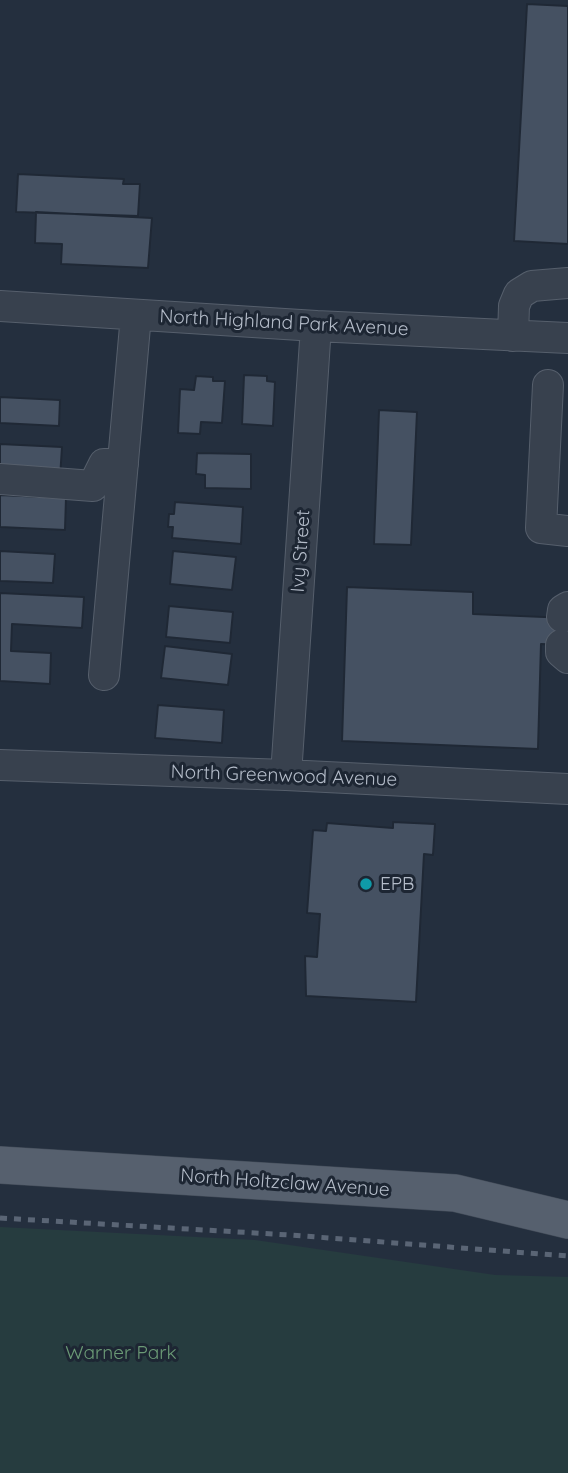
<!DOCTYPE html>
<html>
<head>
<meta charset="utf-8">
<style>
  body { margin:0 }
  canvas { display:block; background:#242f3e }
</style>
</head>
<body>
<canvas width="568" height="1473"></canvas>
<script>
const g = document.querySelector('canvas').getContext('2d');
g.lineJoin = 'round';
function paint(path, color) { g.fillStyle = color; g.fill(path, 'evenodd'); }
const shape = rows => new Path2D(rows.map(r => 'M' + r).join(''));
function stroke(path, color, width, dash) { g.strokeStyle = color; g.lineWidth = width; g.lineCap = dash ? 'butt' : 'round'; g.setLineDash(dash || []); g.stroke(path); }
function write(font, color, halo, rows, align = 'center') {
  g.font = font + ' Quicksand,sans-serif'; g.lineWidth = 6; g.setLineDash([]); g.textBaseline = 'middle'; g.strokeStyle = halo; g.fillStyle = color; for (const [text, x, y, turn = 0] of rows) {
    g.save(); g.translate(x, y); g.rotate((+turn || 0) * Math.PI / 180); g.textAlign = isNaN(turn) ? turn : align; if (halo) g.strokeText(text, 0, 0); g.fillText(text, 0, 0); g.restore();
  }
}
paint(shape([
  [0,1227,255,1240,495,1275,568,1277,568,1473,0,1473]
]), '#263c3f');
const building = shape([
  [527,4,568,6,568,244,514,241,527,4],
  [18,174,124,179,123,184,140,184,138,216,16,212,18,174],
  [36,212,152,218,148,268,61,264,62,244,35,243,36,212],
  [244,375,267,376,267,381,275,382,273,426,242,424,244,375],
  [196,376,213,377,213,381,225,381,222,423,201,422,200,434,178,433,180,389,194,390,196,376],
  [0,397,60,400,59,426,0,423,0,397],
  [379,410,417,412,411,545,374,544,379,410],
  [0,444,62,447,60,478,0,475,0,444],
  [197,453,251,454,251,489,205,488,205,475,196,474,197,453],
  [0,495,66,498,65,530,0,527,0,495],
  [175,502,243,507,241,544,172,538,173,527,168,527,169,514,174,514,175,502],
  [0,551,55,554,53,583,0,581,0,551],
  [173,551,236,557,232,590,170,584,173,551],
  [347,587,473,592,473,614,568,618,568,645,541,644,538,749,342,741,347,587],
  [0,593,84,597,82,628,12,624,11,651,51,653,50,684,0,681,0,593],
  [169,606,233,612,230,643,166,637,169,606],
  [165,646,232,654,228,685,161,678,165,646],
  [158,705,224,710,222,743,155,738,158,705],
  [393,822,435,824,433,855,424,854,416,1002,306,996,305,956,317,957,320,914,307,913,313,830,326,831,327,823,393,828,393,822]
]);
paint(building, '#455162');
stroke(building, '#1f2835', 2);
const minor = shape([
  [0,306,316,326,568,338],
  [513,336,514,306,519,294,532,286,568,283],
  [548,385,541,528,568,531],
  [0,479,93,486,104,464,123,464],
  [562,617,563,610,568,607],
  [561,645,561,652,568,658],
  [104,675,136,315],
  [0,765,286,775,568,789],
  [286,775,316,326]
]);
const major = shape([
  [0,1165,455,1193,568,1220]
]);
stroke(minor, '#565f6c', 32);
stroke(major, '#414a57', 38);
stroke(minor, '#38414e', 30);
stroke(major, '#56606e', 37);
stroke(shape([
  [0,1218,290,1235,568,1256]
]), '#5a6575', 5, [7, 7]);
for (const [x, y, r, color] of [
  [366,884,7,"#0f9aa8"]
]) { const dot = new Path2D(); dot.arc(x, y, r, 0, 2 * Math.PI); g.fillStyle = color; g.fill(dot); stroke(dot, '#1d2633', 2.5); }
write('19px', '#b4bcc9', '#1d2633', [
  ["North Highland Park Avenue",284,323,3],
  ["Ivy Street",301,551,-86],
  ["North Greenwood Avenue",284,776,2],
  ["North Holtzclaw Avenue",285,1183,4]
]);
write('19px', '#b4bcc9', '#1d2633', [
  ["EPB",380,884]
], 'left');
write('19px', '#6b9a76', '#1d2633', [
  ["Warner Park",121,1353]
]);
</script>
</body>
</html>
